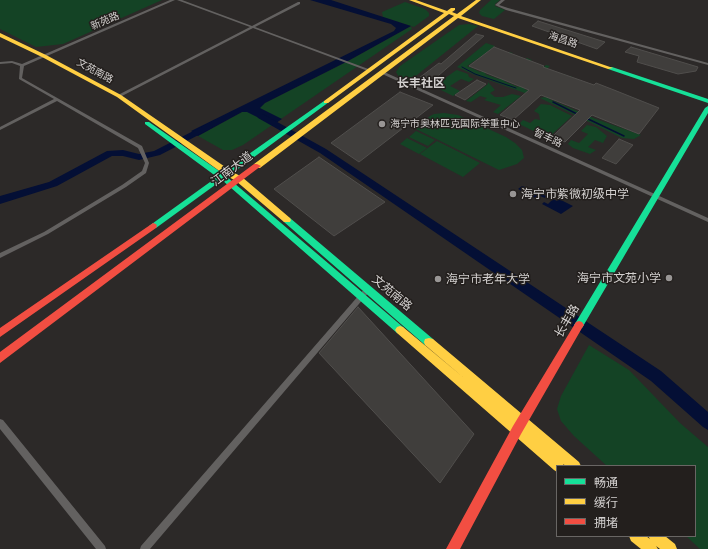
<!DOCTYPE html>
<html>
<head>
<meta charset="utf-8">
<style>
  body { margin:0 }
  #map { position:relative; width:708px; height:549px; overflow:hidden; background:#2c2928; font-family:"Playfair Display","Noto Sans SC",serif }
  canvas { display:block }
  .legend { position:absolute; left:556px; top:465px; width:140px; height:72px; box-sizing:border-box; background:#231f1d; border:1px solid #696664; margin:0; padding:5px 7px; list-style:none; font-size:12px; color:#d3d0cf }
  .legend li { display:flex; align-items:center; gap:8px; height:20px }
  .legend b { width:20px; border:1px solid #696664 }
</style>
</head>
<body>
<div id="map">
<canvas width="708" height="549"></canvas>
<ul class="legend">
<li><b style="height:5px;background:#16e098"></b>畅通</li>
<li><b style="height:5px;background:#ffcf43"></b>缓行</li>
<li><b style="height:5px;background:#f24e42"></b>拥堵</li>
</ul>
</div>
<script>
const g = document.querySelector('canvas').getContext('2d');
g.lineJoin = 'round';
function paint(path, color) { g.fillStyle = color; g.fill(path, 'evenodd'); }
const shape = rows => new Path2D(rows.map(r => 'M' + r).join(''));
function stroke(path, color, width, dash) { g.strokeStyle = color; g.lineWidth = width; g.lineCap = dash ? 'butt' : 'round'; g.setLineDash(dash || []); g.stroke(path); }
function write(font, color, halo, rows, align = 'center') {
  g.font = font + ' "Playfair Display","Noto Sans SC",serif'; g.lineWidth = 3; g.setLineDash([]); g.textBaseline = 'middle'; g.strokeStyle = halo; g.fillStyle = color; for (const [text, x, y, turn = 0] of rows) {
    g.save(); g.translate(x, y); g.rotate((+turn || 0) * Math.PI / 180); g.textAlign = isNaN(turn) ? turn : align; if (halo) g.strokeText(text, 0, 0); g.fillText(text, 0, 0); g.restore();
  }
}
paint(shape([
  [0,0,162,0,63,44,36,47,0,29],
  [491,0,500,0,495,4,495,6,505,10,494,19,482,16,479,13,480,10],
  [405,2,425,9,429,13,429,16,414,27,383,17,382,12],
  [469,24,478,26,412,79,408,81,399,77,396,72,400,66,459,25],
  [411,26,412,29,243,145,232,150,223,150,198,136,242,112,265,103,348,61],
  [486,43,495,46,482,56,495,61,508,52,513,53,500,63,514,68,527,58,532,60,519,69,534,75,546,65,550,66,524,89,540,95,564,74,566,75,543,95,533,96,475,75,457,67],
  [480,57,493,63,480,72,467,66],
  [498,64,512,69,499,79,485,74],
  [517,71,532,76,518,87,504,81],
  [457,70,468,74,469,77,474,79,469,82,461,79,450,86,460,91,453,96,437,88,439,86,437,84,455,71],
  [571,76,572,76,549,99,596,119,641,135,634,139,622,138,540,98,546,97],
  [488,82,495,90,490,93,495,97,503,97,512,94,521,96,498,114,493,112,501,105,484,100,487,98,480,96,471,102,466,101,488,84],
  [541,104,550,105,572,116,548,138,519,124,523,120,530,123,535,119,540,120,539,114,534,111],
  [444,113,458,115,506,137,515,143,522,150,524,158,517,164,499,170,416,129,430,116,434,114],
  [587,125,596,127,607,136,603,143,595,140,588,147,596,150,590,154,573,148,568,144,571,140,579,143,588,134,581,131],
  [416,131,435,140,428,146,409,137],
  [407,138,427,148,419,154,400,144],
  [437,141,459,152,480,163,463,177,420,154],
  [589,345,629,370,680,423,708,447,708,549,700,549,686,536,695,536,695,466,607,466,574,436,561,421,557,409,561,396]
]), '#144325');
paint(shape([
  [310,0,331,0,411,26,348,61,265,103,260,108,282,119,273,125,247,112,242,112,198,136,191,131,394,31,396,28,391,24],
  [522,186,541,192,545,194,544,195,546,196,545,198,540,196,537,199,518,189],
  [553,199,557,201,559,199,573,206,561,214,542,204,544,202,548,204]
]), '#040f35');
stroke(shape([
  [462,67,475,74,516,88]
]), '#040f35', 1);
stroke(shape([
  [553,102,579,115],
  [586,118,624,136]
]), '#040f35', 1.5);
paint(shape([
  [261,113,326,149,661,371,708,412,708,430,703,427,651,381,320,153,258,118,257,116,261,113],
  [209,123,213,126,212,128,160,155,139,160,123,156,112,156,57,186,0,204,0,196,49,182,107,151,123,150,139,154,154,151,209,123]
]), '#040f35');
const building = shape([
  [538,21,605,42,597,49,532,26,538,21],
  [476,34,484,36,431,82,419,78,439,63,441,64,476,34],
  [494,47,544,66,543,67,594,85,596,83,614,90,659,108,639,134,592,115,565,142,552,137,580,110,541,95,513,120,500,115,529,90,469,66,494,47],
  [631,47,698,67,696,71,678,74,637,62,639,56,625,52,631,47],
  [477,80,486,84,465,100,455,95,477,80],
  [400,92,433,105,359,162,331,143,400,92],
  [619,139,633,145,616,164,602,158,619,139],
  [319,157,385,202,334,236,274,189,319,157],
  [358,307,474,434,440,483,319,353,358,307]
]);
paint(building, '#403e3c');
stroke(building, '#504e4c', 1);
paint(shape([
  [170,0,175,0,24,66,22,78,142,146,149,163,146,173,126,187,48,234,0,258,0,253,44,232,122,185,142,171,145,163,138,148,57,101,0,130,0,127,54,99,19,79,20,66,12,63,0,64,0,62,12,61,22,64,170,0],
  [177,0,182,0,252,26,298,2,300,2,300,4,255,27,371,70,368,71,253,28,120,97,118,97,118,95,250,27,177,0],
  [501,0,505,0,499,5,508,8,708,63,708,65,506,10,495,5,501,0],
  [380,71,382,71,708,218,708,222,380,73,380,71],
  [366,287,370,287,371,289,370,291,150,549,140,549,141,546,366,287],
  [0,419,3,420,105,546,106,549,96,549,0,429,0,419]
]), '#636160');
paint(shape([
  [608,67,612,67,708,99,708,103,608,69,608,67],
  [324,101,329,102,227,177,403,327,405,330,403,333,400,334,397,333,222,180,156,228,150,228,149,226,217,177,145,124,145,122,149,122,222,173,324,101],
  [708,106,708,113,582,328,579,329,576,328,574,325,576,322,705,108,708,106],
  [287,217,290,218,433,339,434,342,433,345,429,346,425,345,284,222,283,220,287,217]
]), '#16e098');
paint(shape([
  [409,0,416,0,447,11,451,8,455,8,455,10,452,12,457,14,476,0,481,0,461,16,613,68,608,69,458,18,260,168,254,168,254,164,454,16,449,14,328,103,324,103,324,101,444,13,409,0],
  [0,33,46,55,121,95,231,171,242,177,290,218,291,220,290,222,284,222,236,181,225,175,117,97,42,57,0,37,0,33],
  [400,326,403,327,464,378,425,345,424,342,425,339,429,338,433,339,579,462,581,466,566,466,563,464,564,466,557,466,557,472,554,470,397,333,395,330,397,327,400,326],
  [629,536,646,536,650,539,648,536,665,536,675,544,677,549,660,549,656,546,658,549,641,549,631,541,629,536]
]), '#ffcf43');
paint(shape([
  [254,164,257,164,261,166,0,363,0,352,254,164],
  [153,223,156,224,157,226,156,228,0,337,0,328,153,223],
  [579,321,582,322,584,325,582,328,521,434,460,549,446,549,513,426,576,322,579,321]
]), '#f24e42');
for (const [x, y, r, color] of [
  [382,124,4,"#999695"],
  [513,194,4,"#999695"],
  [669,278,4,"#999695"],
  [438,279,4,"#999695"]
]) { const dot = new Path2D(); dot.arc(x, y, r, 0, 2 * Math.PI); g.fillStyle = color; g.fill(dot); stroke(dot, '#231f1d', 1.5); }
write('10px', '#d3d0cf', '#231f1d', [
  ["新苑路",105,21,-23],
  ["海昌路",563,40,19],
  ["文苑南路",95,71,28],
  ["智丰路",548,138,25]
]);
write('10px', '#d3d0cf', '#231f1d', [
  ["海宁市奥林匹克国际举重中心",390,124]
], 'left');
write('bold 12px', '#d3d0cf', '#231f1d', [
  ["长丰社区",421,83]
]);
write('12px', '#d3d0cf', '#231f1d', [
  ["江南大道",232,169,-37],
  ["文苑南路",392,293,40],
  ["长丰路",567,321,-60]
]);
write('12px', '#d3d0cf', '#231f1d', [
  ["海宁市紫微初级中学",521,194],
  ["海宁市文苑小学",661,278,"right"],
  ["海宁市老年大学",446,279]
], 'left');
</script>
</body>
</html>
